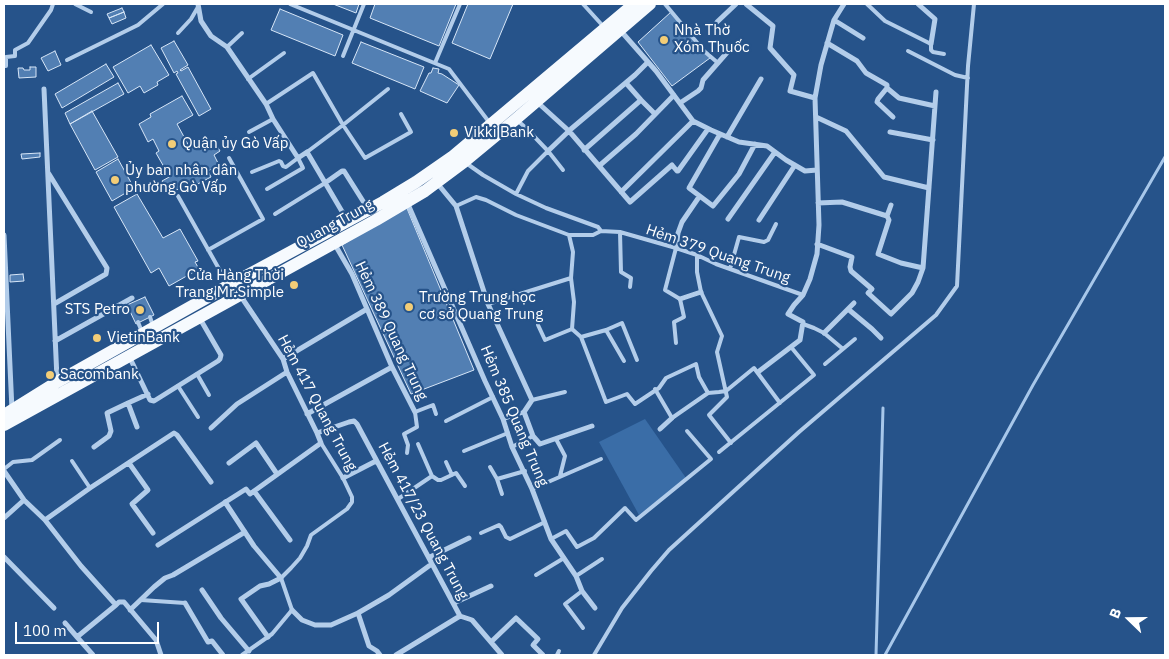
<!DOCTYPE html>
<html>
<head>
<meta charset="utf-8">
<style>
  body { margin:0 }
  #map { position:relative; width:1169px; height:659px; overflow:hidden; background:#26538a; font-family:"IBM Plex Sans",sans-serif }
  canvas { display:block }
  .frame { position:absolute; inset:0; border:5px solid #fff; pointer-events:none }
  .north { position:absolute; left:1104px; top:594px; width:50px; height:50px; -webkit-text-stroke:4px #26538a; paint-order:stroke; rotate:292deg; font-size:14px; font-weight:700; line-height:20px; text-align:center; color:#fff }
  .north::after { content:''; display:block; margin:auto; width:18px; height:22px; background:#fff; clip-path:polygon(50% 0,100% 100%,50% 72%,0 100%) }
  .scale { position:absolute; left:15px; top:622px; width:144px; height:22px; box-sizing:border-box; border:2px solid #fff; border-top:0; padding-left:6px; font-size:15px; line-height:18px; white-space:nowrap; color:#fff; -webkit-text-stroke:4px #26538a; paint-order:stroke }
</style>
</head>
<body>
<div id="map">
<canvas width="1169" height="659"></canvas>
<div class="frame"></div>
<div class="north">B</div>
<div class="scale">100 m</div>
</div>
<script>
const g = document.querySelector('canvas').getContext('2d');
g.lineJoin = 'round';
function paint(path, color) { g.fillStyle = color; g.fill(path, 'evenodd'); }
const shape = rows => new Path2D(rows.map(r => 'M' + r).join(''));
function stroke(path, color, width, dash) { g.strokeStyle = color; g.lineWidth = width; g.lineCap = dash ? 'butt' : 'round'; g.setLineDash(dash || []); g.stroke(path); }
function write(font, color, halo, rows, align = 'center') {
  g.font = font + ' "IBM Plex Sans",sans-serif'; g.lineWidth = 4.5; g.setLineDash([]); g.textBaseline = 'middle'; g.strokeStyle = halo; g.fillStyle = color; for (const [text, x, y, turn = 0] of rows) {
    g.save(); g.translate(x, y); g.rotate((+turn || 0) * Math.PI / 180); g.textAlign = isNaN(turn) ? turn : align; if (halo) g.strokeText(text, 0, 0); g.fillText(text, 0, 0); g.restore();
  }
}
paint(shape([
  [645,419,686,478,639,515,599,442]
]), '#3a6da7');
stroke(shape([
  [876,655,883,408],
  [885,655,1033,385,1165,157]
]), '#a7c7ea', 3);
const building = shape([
  [333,4,359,4,356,13,333,4],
  [375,4,456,4,439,46,370,18,375,4],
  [468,4,513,4,490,59,452,43,468,4],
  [122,8,124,12,109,18,107,14,122,8],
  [280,9,343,35,335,56,271,30,280,9],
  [124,12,126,18,112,24,109,18,124,12],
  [671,12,710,58,672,86,638,42,671,12],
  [174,41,188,65,180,70,181,71,188,67,211,109,199,116,176,74,178,73,177,71,174,73,161,48,174,41],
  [361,42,424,67,415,89,352,63,361,42],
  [151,45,169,75,157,82,158,85,144,93,140,86,128,93,113,67,151,45],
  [55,51,61,65,48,71,41,58,55,51],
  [106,64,114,77,62,108,55,94,106,64],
  [30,67,36,67,36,77,19,78,18,68,23,68,24,70,30,70,30,67],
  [433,68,439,69,438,73,442,74,459,85,447,103,420,91,429,73,431,73,433,68],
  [118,83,124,94,70,124,65,113,118,83],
  [182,96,193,115,177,124,189,146,206,136,209,141,213,139,220,151,214,155,219,165,208,171,211,177,192,187,190,183,169,194,162,181,171,176,165,166,164,167,156,153,159,151,153,139,148,142,139,124,151,117,150,114,182,96],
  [92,111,118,157,95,170,70,124,92,111],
  [40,153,40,157,22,159,21,154,40,153],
  [118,159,134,188,112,201,96,172,118,159],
  [137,194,163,238,180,229,198,261,195,262,199,269,169,286,159,268,151,273,114,207,137,194],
  [406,206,474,370,411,394,342,245,406,206],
  [23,274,24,281,10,282,10,275,23,274],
  [145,297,154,315,136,324,127,305,145,297]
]);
paint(building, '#527fb3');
stroke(building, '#d7e6f7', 1);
stroke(shape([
  [75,4,91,12],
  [290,4,449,69,489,122],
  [583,4,603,26],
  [665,4,704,51,718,63],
  [867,4,885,21,931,44,931,50,933,52,944,54],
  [178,33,191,19,198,7],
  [227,47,242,33],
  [908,51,955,75,968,78],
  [343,56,364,4],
  [67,60,138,25,163,4],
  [435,63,460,4],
  [4,66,6,66,6,57,15,56,15,50,28,43,51,10,53,4],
  [248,79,284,53],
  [266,104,313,73,343,125,388,89],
  [518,121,526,128,548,151,563,170],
  [249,132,273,119],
  [307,152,343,125,365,158,411,132,401,114],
  [466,163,483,175,516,194,546,208,598,227,601,231,620,232,676,248,697,255,716,264,803,295],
  [252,172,279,161,281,162,283,166,286,167,298,158,303,168,267,189],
  [516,194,528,171,548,151],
  [178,196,223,276,230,281],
  [456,206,476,197,486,200,516,215,569,235,593,235,601,231],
  [275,214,325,183],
  [620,232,621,272,631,278,630,287],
  [569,235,573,252,571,278,574,302,572,329,581,337,606,402,627,394,635,404,659,388,666,378,696,364,699,377,708,393],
  [676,248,665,290,680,299,684,317,674,322,676,343],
  [208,250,263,219,229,158],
  [697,255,697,272,701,292,722,336,717,352,727,397,709,415,731,443],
  [730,269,739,237,764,242,768,240,776,224],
  [488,304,571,278],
  [150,317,153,326],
  [138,322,142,332],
  [803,324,814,328,824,333,843,349],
  [538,325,545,340,572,329],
  [606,330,624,361],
  [581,337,606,330,622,323,637,360],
  [825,364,855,339],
  [197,374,209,395],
  [178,386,198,417],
  [655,389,672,418,708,393,719,392,726,391,754,368,780,403],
  [532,400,565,392],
  [503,419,524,412],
  [446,421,493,397],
  [556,439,565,456,560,476],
  [512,447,533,436],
  [464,451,508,433],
  [719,452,814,375,791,347],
  [407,453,408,445,404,434,417,427,415,412,433,405,436,414],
  [72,461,90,488],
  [446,462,452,475],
  [490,467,497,479,502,494],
  [4,469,13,462,32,460,60,440],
  [432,476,438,480,441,480,456,473,465,486],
  [497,479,525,471],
  [532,489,601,459],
  [398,499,432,476,418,444],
  [481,533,499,525,501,527,506,537,510,539,545,522],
  [551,539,566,531,577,547,594,538,625,508,636,520,711,459,687,431],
  [536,575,564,558],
  [576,576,602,559],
  [582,591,565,604,583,628],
  [141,600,185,603],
  [242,655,272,634,292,610,281,578,291,568,300,558,307,546,311,535,347,509,352,502,352,497,343,478,321,443],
  [557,655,559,651],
  [594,655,622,608,651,571,669,550,799,432,936,315,957,286,968,66,974,4]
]), '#b3cdea', 4);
stroke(shape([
  [198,4,201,21,211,36,227,47,266,104,273,119,298,158,307,152,347,220],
  [746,4,773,26,770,48,794,75,790,91,815,98],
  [918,4,935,19,931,44],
  [834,20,863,38],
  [717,22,736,4],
  [620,30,656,71,693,121,711,130,739,142,767,146,786,160,805,171,817,170],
  [827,43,857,61,866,73,887,85,887,88,878,99,877,102,893,117],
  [887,88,899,98,935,106],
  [44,89,57,379],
  [641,100,655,114],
  [536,101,569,131,630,202,672,165,677,171,678,171,708,129],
  [680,103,698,91,701,88,703,80,731,48],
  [816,117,846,131,884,177,929,188],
  [890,132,933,140],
  [720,134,689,188,713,206,739,174,755,144],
  [727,137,761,79],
  [584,150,641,100,626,83],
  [548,151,571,129,635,75,648,62],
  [599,166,636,134,674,95],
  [49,174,107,268,106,274,54,304],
  [325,183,342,171,344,171,368,209],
  [437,183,456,206,488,304,532,400,524,412,533,436,540,444,592,426],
  [621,192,693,121],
  [407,202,485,381,503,419,512,447,532,489,551,539,576,576,582,591,595,608],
  [818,203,842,202,887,216,889,220,878,254,901,263,923,268],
  [887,216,891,205],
  [728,219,775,152],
  [759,220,795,165],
  [4,235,12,410],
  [334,243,352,274,392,367,415,412],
  [817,244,852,257,850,267,851,271,872,289,868,293,891,314,912,293,918,282,923,268,936,92],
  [676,248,678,233,682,222,699,197],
  [680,299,701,292],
  [848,309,872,329,881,338],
  [824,333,854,303],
  [55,341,132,298],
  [129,356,150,400,154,401,218,361,220,359,221,355,199,317],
  [283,359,367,309],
  [758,372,800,340,803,322,788,314,794,305,803,295,810,279,817,254,819,225,815,98,821,65,834,20,844,4],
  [307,414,392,367],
  [137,427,128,403,148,394],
  [211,428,237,404,287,372],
  [660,429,672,418],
  [317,433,349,422,354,421,357,424,460,616,472,620,502,655],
  [94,447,109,436,111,431,107,413,128,403],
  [129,463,148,490,132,504,153,533],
  [229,463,256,443,277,474],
  [4,471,24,500,45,520,81,566,116,605,119,602,124,602,156,640,161,655],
  [343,478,376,461],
  [254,491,290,540],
  [225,502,254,546,281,578,269,584,260,586,241,599,268,637],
  [4,518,24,500],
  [45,520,90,488,174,433,177,435,211,482],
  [158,545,246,489,250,494,321,443,317,433,287,372,283,359,240,295],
  [4,557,54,608],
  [430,557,469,538],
  [202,590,221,618,249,651],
  [185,603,208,642,212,641,223,655],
  [454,603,491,586],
  [130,610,154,587,165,578,173,575,245,532],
  [292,610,302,620,315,625,331,625,358,613,369,646,377,651,380,655],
  [358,613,389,595,433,563],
  [65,623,77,637],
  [491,642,516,618,538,639,533,645,543,655],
  [93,655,77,637,116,605],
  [396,655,460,616]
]), '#b3cdea', 5);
stroke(shape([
  [4,415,57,382,233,283,383,202,416,182,452,157,634,4],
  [4,425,376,220,425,191,464,162,516,119,650,4]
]), '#f6fafe', 12);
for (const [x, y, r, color] of [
  [664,40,5,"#f3cd77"],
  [454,133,5,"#f3cd77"],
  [172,144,5,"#f3cd77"],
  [115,180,5,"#f3cd77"],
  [294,285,5,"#f3cd77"],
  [409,307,5,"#f3cd77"],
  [140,310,5,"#f3cd77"],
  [97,338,5,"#f3cd77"],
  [50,375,5,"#f3cd77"]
]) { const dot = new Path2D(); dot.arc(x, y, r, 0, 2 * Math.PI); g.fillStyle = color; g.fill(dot); stroke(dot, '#26538a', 2); }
write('15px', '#fff', '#26538a', [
  ["Nhà Thờ",674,31],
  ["Xóm Thuốc",674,48],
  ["Vikki Bank",464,133],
  ["Quận ủy Gò Vấp",182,144],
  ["Ủy ban nhân dân",125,171],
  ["phường Gò Vấp",125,188],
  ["Cửa Hàng Thời",284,276,"right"],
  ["Trang Mr.Simple",284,293,"right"],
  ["Trường Trung học",419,298],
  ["cơ sở Quang Trung",419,315],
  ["STS Petro",130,310,"right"],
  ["VietinBank",107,338],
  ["Sacombank",60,375]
], 'left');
write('15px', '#fff', '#26538a', [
  ["Quang Trung",335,224,-29],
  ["Hẻm 379 Quang Trung",718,254,19],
  ["Hẻm 389 Quang Trung",391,331,65],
  ["Hẻm 417 Quang Trung",317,403,62],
  ["Hẻm 385 Quang Trung",514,416,67],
  ["Hẻm 417/23 Quang Trung",423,521,62]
]);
</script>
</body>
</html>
